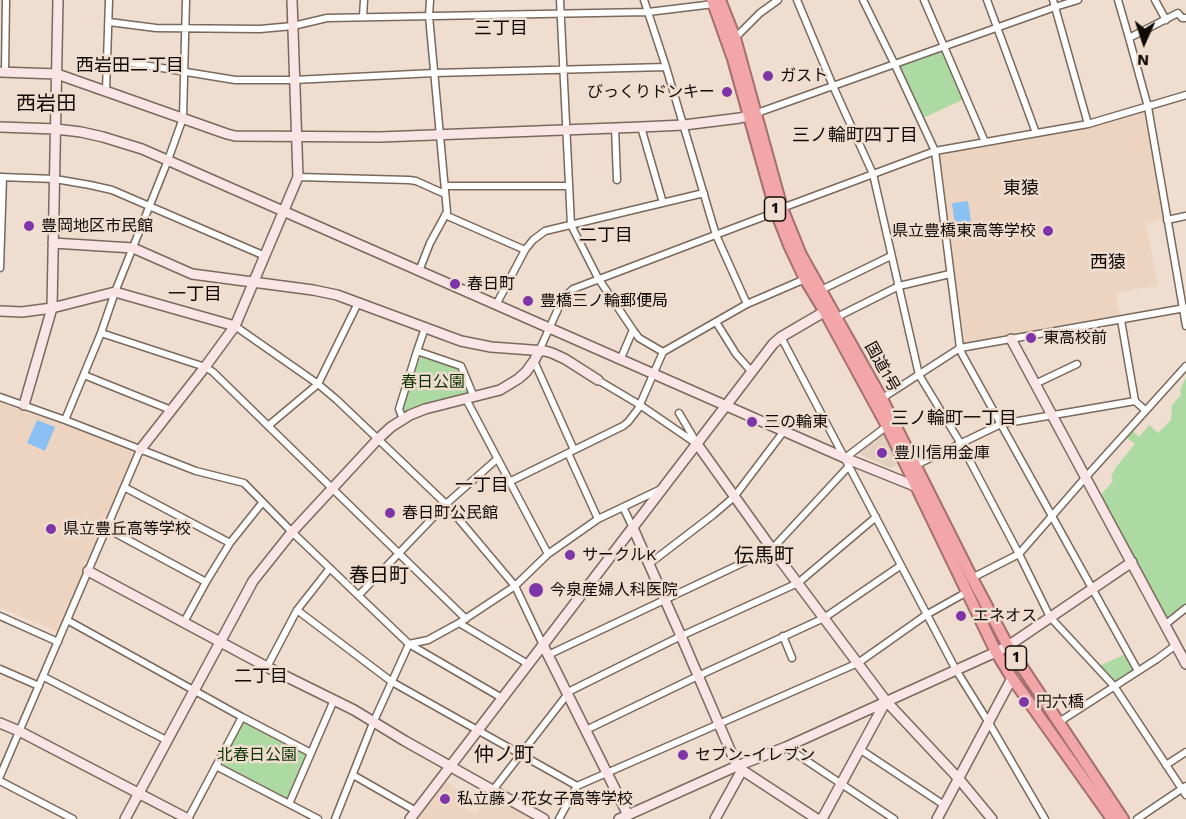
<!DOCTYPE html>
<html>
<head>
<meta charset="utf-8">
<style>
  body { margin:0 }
  #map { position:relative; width:1186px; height:819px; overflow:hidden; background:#efddcf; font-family:"Work Sans",sans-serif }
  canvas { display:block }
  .north { position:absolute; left:1114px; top:12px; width:60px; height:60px; -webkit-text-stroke:4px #efddcf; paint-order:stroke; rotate:183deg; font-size:16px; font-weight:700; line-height:24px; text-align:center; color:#100a06 }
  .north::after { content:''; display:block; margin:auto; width:21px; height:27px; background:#100a06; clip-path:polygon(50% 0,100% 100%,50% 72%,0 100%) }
</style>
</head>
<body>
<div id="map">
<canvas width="1186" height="819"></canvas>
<div class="north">N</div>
</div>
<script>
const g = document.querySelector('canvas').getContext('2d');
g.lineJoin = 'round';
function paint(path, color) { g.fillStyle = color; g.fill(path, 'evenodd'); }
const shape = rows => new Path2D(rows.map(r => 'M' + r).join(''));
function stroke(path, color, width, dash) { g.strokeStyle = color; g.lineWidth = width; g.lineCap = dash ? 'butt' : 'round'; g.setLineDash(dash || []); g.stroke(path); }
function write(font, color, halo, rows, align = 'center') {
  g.font = font + ' "Work Sans","Noto Sans JP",sans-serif'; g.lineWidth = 5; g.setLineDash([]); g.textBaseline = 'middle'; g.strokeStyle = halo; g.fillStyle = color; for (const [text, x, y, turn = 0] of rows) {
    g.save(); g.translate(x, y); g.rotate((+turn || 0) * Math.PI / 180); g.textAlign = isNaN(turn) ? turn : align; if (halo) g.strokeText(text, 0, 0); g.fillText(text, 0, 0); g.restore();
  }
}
paint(shape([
  [885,432,898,464,890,468,855,452]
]), '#e2cfbf');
paint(shape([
  [1146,112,1164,219,1146,223,1158,285,1116,293,1120,317,965,343,962,339,938,156,942,153,1091,127],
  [0,400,137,451,57,632,0,607],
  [445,780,463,795,458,804,476,814,490,792,536,819,415,819]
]), '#edd4c0');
paint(shape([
  [941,51,944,51,964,99,923,118,899,69,900,66],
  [421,355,460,369,471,394,404,412,402,408],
  [1186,377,1186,604,1170,618,1168,618,1165,617,1100,496,1113,481,1111,477,1116,467,1135,444,1126,437,1132,430,1139,437,1149,425,1158,433,1171,420,1172,405,1181,395,1180,390],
  [1126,654,1134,667,1134,670,1115,682,1112,681,1099,666],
  [245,720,305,753,306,757,288,798,286,799,222,766,221,763,243,721]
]), '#add9a2');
paint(shape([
  [968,201,972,227,956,230,952,203],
  [37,420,55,427,45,451,27,443]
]), '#8ac0f4');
const street = shape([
  [560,0,571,225,598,278,633,330,621,358],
  [644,0,666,67,716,235,747,304],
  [797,0,833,86,873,174,919,375,961,444,1019,554,1050,617,1114,686,1186,795],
  [863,0,895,65,935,151,960,348,962,354,1138,671],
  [924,0,985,142],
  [987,0,1036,133],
  [1053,0,1088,124],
  [1118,0,1129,38],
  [1155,0,1166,20],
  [363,17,364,0],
  [1186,18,1182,18,1178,13,1129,38,1148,107,1186,326],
  [109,22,156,28,260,29,293,26,327,18,648,12,714,4],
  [735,38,760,13,778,0],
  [107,59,235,80,294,80,434,73,666,67],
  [5,72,6,0],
  [106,91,109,0],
  [757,113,1055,7,1078,0],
  [615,127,617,180],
  [641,127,663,203],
  [0,177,55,179,90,185,112,190,265,256],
  [298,177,409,180,416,181,445,194],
  [445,186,569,186],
  [782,208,935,151,1088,124,1186,95],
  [445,215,525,250],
  [1167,220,1186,216],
  [0,268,3,177],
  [419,271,430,243,447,212,429,16,430,0],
  [821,290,891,256],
  [496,305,525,250,533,240,545,231,704,193],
  [837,317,899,286,950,274],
  [1121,320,1135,401,1145,410],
  [716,322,736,354,751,371],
  [235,326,318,384,337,400,446,504,515,586,543,645],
  [633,330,639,338,663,352],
  [101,333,205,367,213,372,466,619],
  [781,337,956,670,989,723,1045,819],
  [417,351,425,328],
  [539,351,563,298,573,289,776,212],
  [534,361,574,450],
  [84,375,171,410],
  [598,380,640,405,697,444],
  [1035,384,1077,364],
  [0,397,65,420,196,471,244,483,292,532,409,644,502,698],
  [466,399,548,554],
  [881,399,960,348,1185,308],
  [679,413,695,440],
  [403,419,399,409,417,351,461,366,474,397],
  [65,420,101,333,115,292,168,160,183,118,186,0],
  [268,426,318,384,358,303],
  [568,453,598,519],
  [845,458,887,426],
  [916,465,1001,424,1135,401],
  [509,482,623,426,628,422,638,409,663,352,747,304,805,279],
  [124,487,230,543],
  [623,507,633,528],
  [106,528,206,582],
  [649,564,713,515,734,497,784,431],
  [972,578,1019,554,1085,478,1186,366],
  [359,595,446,504,497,459],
  [297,610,392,682,577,786],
  [0,616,58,642],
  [67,620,242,717,311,753],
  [184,622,206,582,230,543,262,503],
  [459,623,528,664],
  [1166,624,1186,608],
  [783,636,792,658],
  [548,655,772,549,849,466],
  [267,667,297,610,330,568],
  [0,669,39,686],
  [44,677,168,741],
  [1059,722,1157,659,1176,645],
  [586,730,698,676,824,618,900,566],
  [786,747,894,819],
  [861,750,944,805],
  [1166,765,1186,752],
  [216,766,318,819],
  [353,775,416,811],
  [0,776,140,450],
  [0,781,73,819],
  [493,790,570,691,681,636,798,583,876,517],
  [289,804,334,700],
  [188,819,242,717],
  [335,819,373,723,409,644,428,640,459,623,515,586,548,554,598,519,661,489],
  [559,819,577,786,858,663,926,615,967,592],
  [1137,819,1186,786]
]);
const secondary = shape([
  [0,72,57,74,227,134,235,136,380,137,641,127,684,125,740,118,754,114],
  [0,127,56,129,81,132,103,137,142,149,845,458,917,487,921,487],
  [53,243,133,248,192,274,313,290,337,295,461,341,491,347,545,351,552,353,565,359,598,380],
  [0,311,22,312,52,308,115,292,235,326],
  [1011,339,1186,664],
  [24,405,52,308,58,0],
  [697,444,772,549,886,701,959,779,992,819],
  [140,450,205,367,235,326,298,177,292,0],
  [633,528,681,636,737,766,742,770,715,819],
  [88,571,267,667,354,710,405,741,544,819],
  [543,645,628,815],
  [0,723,19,731,188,819],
  [742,770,817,819],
  [125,819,253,581,292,532,378,439,391,427,410,415,425,409,500,390,518,379,526,372,534,361,539,351],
  [410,819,773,344,781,337,829,309],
  [619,819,737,766,786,747,996,652,1008,646,1132,562],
  [822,819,886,701],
  [937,819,1012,678]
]);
const highway = shape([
  [712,0,733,59,776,212,789,245,805,279,825,312,887,426,996,652,1012,678,1112,819],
  [720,0,735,38,782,208,801,255,882,399,972,578,1008,646,1123,819]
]);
stroke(street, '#79695c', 9);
stroke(secondary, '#79695c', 12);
stroke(highway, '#a36f6f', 14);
stroke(street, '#fff', 6);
stroke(secondary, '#fbe4e5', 9);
stroke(highway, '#f2a6a8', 10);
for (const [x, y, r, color] of [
  [768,76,6,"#7e35a8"],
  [727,92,6,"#7e35a8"],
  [29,226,6,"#7e35a8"],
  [1048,231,6,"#7e35a8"],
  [455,284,6,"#7e35a8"],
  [528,301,6,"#7e35a8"],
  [1031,338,6,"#7e35a8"],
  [752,422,6,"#7e35a8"],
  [882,453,6,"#7e35a8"],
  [390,513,6,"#7e35a8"],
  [51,529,6,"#7e35a8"],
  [570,555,6,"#7e35a8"],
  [536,590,8,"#7e35a8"],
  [961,616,6,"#7e35a8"],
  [1024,702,6,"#7e35a8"],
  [683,755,6,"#7e35a8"],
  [445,799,6,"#7e35a8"]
]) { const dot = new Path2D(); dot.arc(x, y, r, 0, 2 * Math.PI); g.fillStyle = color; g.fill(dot); stroke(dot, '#efddcf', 2); }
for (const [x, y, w] of [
  [775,209,21],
  [1016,658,21]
]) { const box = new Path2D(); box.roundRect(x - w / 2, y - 12, w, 24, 4.5); g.fillStyle = '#efddcf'; g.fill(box); stroke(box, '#100a06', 1.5); }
write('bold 15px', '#100a06', null, [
  ["1",775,209],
  ["1",1016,658]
]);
write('16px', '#100a06', '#efddcf', [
  ["ガスト",780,76],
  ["びっくりドンキー",715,92,"right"],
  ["豊岡地区市民館",41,226],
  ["県立豊橋東高等学校",1036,231,"right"],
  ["春日町",467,284],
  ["豊橋三ノ輪郵便局",540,301],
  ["東高校前",1043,338],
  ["三の輪東",764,422],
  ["豊川信用金庫",894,453],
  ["春日町公民館",402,513],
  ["県立豊丘高等学校",63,529],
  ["サークルK",582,555],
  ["今泉産婦人科医院",550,590],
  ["エネオス",973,616],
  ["円六橋",1036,702],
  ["セブン-イレブン",695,755],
  ["私立藤ノ花女子高等学校",457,799]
], 'left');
write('16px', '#100a06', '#efddcf', [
  ["国道1号",882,367,61]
]);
write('16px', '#0c3402', '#efddcf', [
  ["春日公園",433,382],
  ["北春日公園",257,755]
]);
write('18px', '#100a06', '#efddcf', [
  ["三丁目",501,29],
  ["西岩田二丁目",130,66],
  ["三ノ輪町四丁目",855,136],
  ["東猿",1021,189],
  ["二丁目",606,236],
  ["西猿",1108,263],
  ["一丁目",195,295],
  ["三ノ輪町一丁目",954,419],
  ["一丁目",482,486],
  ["二丁目",261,677]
]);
write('20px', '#100a06', '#efddcf', [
  ["西岩田",46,104],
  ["伝馬町",764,556],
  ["春日町",379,576],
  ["仲ノ町",504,755]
]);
</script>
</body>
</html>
